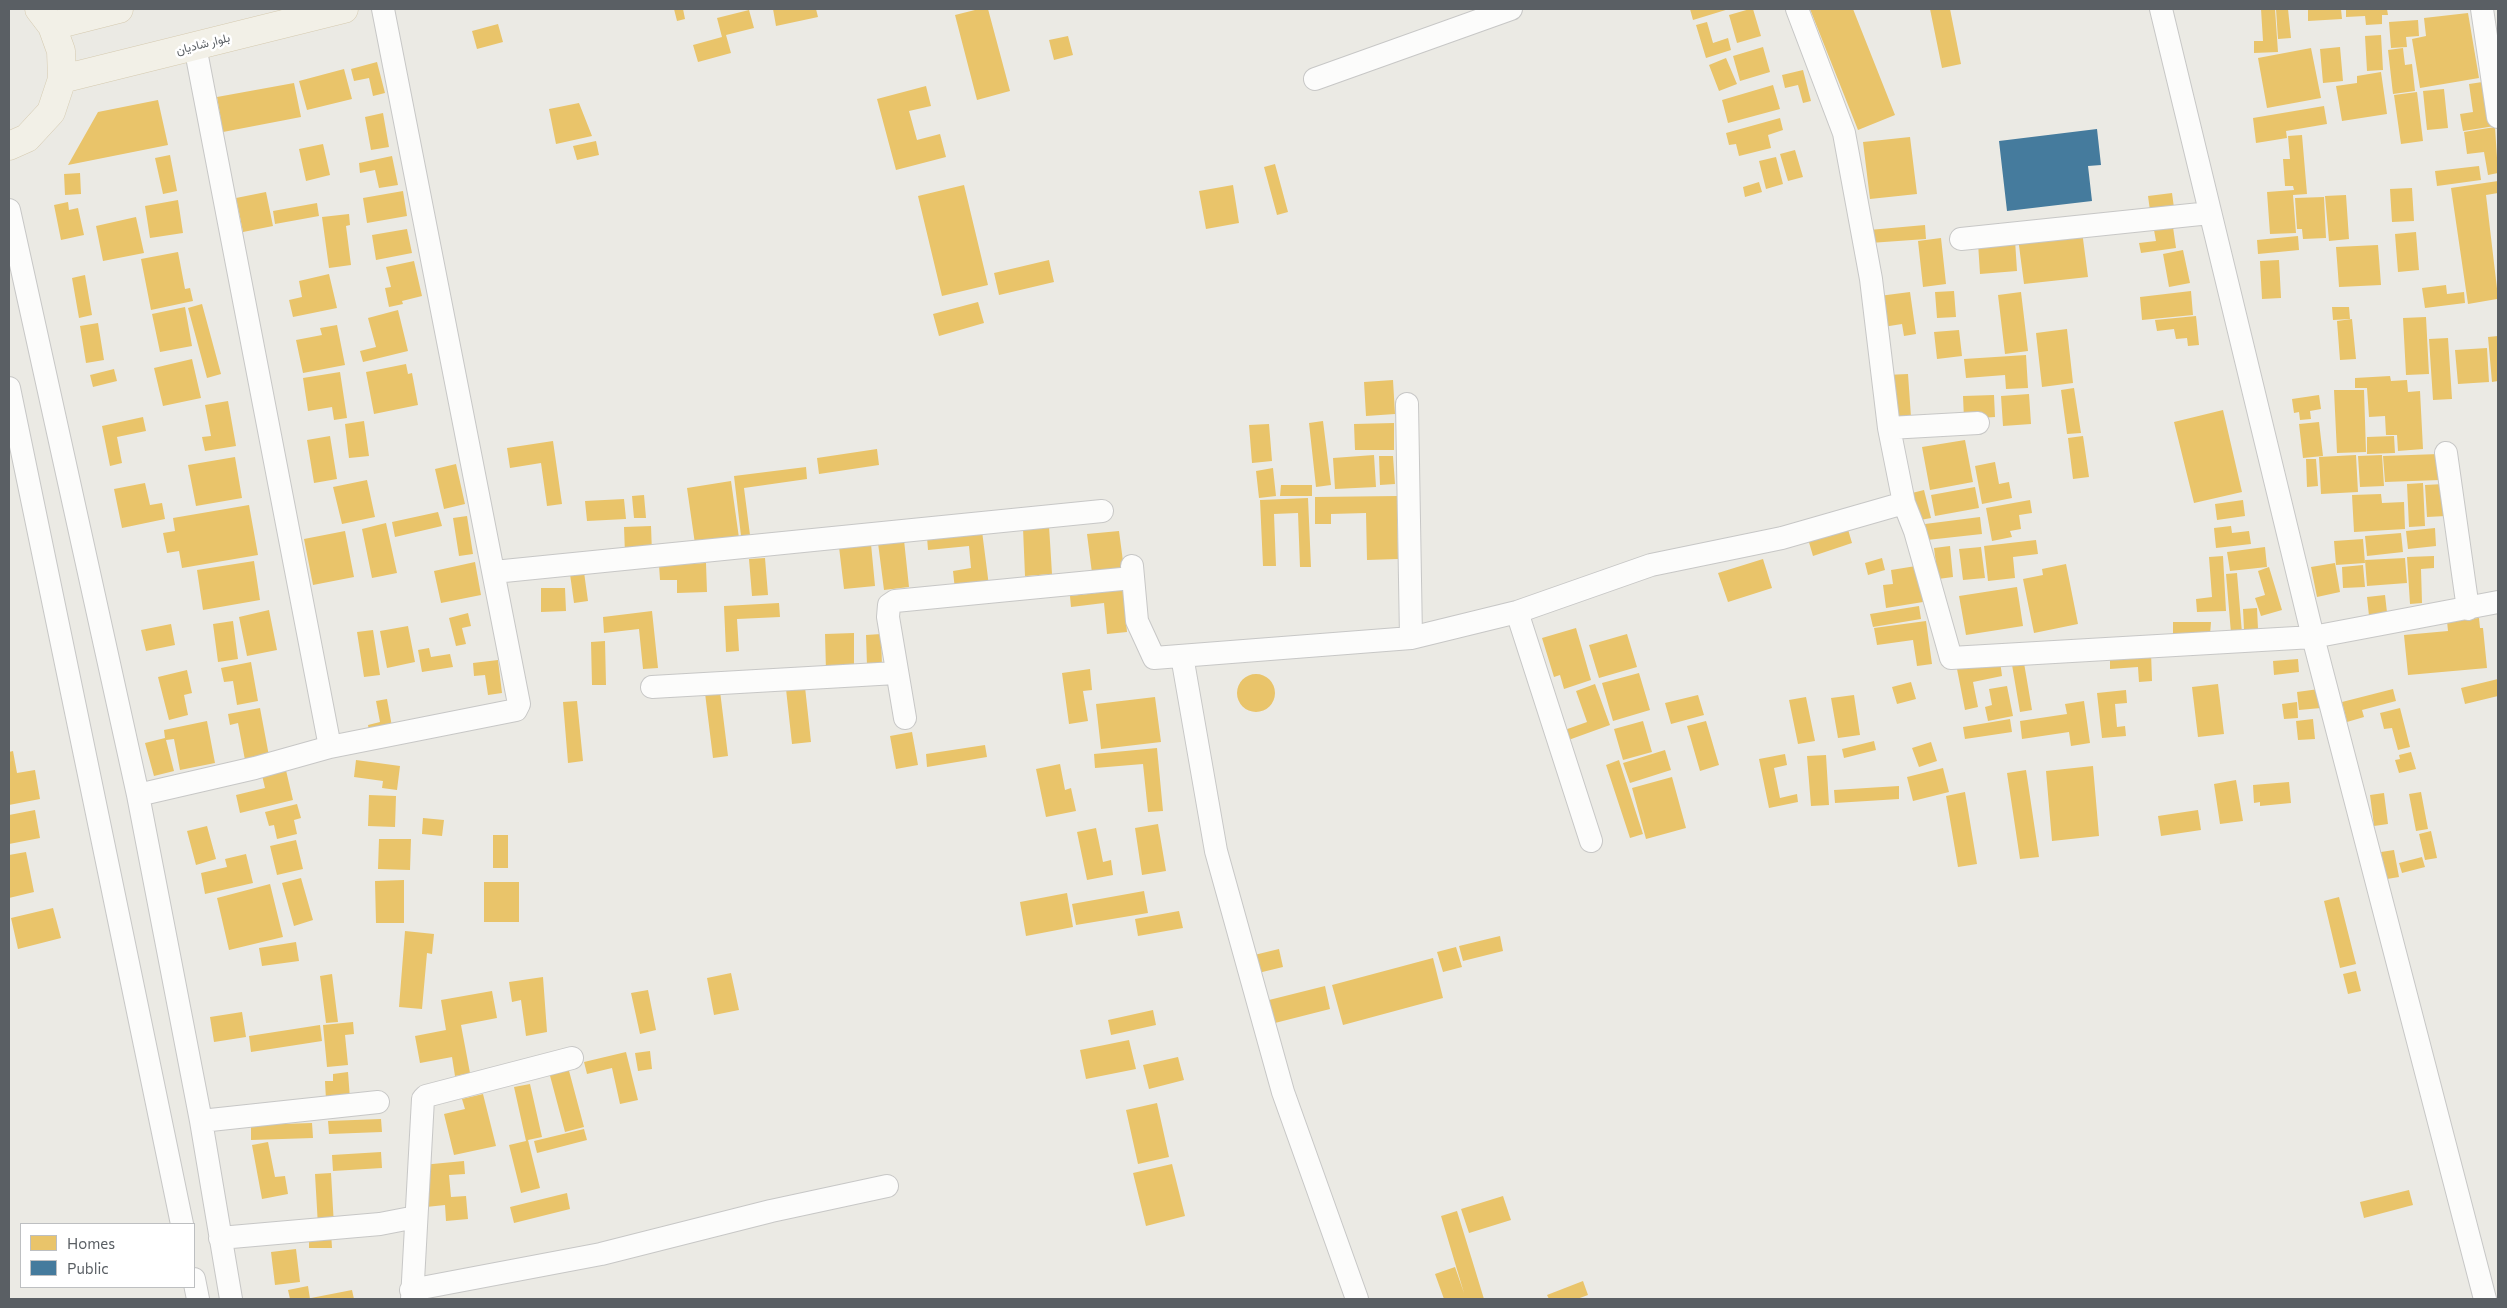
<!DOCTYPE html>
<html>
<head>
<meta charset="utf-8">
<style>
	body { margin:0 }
	#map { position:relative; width:2507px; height:1308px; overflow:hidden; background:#ebeae4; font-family:Commissioner,sans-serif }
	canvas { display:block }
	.frame { position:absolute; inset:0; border:10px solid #5a5f64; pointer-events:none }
	.legend { position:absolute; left:20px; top:1223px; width:175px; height:65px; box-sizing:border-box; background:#fff; border:1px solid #bdbfc1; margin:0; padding:6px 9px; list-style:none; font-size:15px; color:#5a5f64 }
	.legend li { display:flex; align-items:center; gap:10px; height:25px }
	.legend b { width:25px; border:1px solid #bdbfc1 }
</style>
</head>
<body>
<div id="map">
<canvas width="2507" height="1308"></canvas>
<div class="frame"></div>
<ul class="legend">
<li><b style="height:14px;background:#e9c46a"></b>Homes</li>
<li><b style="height:14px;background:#457b9d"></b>Public</li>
</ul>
</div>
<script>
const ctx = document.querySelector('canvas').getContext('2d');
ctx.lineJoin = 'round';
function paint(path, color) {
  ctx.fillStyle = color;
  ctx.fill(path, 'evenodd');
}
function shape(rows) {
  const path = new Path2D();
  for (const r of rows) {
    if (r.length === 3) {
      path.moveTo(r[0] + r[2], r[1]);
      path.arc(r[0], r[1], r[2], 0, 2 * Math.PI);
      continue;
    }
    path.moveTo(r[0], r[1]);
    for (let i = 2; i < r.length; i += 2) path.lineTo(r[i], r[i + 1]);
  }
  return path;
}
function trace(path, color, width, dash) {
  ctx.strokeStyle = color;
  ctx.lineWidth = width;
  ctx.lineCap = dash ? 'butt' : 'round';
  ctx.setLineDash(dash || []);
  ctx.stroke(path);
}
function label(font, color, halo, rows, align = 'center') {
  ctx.font = font + ' Commissioner,Vazirmatn,sans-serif';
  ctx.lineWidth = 5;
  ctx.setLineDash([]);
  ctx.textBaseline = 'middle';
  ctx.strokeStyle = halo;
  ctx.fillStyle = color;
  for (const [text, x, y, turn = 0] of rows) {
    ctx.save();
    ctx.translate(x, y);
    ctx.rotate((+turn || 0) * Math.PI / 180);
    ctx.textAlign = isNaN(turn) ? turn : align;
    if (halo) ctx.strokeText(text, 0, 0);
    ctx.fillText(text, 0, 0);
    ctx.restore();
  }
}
paint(shape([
	[674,9,683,9,685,19,677,21],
	[773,9,816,9,818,17,776,26],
	[979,9,988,9,1010,91,977,100,955,15],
	[1690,9,1729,9,1693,20],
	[1750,9,1753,9,1761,36,1737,43,1729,15],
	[1810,9,1853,9,1895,115,1858,130],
	[1930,9,1950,9,1961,64,1942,68],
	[2261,9,2275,9,2278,52,2254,53,2254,41,2263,41],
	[2276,9,2288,9,2291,38,2278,39],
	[2308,9,2341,9,2342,19,2308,21],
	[2346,9,2387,9,2388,15,2382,15,2382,24,2366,25,2365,16,2346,17],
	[749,10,754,28,726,35,731,53,698,62,693,45,722,37,717,18],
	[2468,13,2479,78,2420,88,2412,39,2426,36,2424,18],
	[2418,20,2419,36,2406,37,2407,47,2391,48,2389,22],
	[1707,22,1713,43,1728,38,1731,50,1706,58,1696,25],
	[498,24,503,42,477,49,472,31],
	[2381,35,2383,70,2367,71,2365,36],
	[1068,36,1073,55,1054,60,1049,40],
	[1763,47,1770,72,1740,81,1733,56],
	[2340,47,2343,81,2323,83,2320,49],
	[2311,48,2321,98,2267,108,2258,58],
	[2403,48,2405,65,2412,64,2415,91,2393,94,2388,50],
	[1726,58,1737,84,1719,91,1709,65],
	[377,62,385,93,373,96,369,78,354,81,351,69],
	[344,69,352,99,307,110,299,81],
	[1803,70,1811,101,1803,103,1798,85,1785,88,1782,75],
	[2381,72,2387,114,2342,121,2336,86,2357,83,2357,76],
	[2489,81,2495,126,2463,131,2460,114,2473,112,2469,84],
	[294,83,301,117,223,132,217,97],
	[1773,85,1780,109,1728,123,1722,100],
	[926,86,931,106,909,111,917,140,940,134,946,157,896,170,877,99],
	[2444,89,2448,128,2427,130,2423,91],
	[2417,92,2423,141,2401,144,2394,95],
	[158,100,168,145,68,165,98,112],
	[579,103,592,136,556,144,549,109],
	[2324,106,2327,124,2286,131,2287,138,2256,143,2253,118],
	[383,113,389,147,371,150,365,117],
	[1780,118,1783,130,1768,135,1771,148,1739,156,1736,144,1729,145,1726,133],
	[2495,127,2498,173,2488,175,2484,152,2467,154,2464,132],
	[2302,135,2307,194,2293,195,2296,233,2270,234,2267,192,2294,190,2293,186,2285,186,2283,159,2290,159,2288,136],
	[1910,137,1917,194,1870,199,1863,142],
	[596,141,599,155,577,160,573,146],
	[323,144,330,175,306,181,299,149],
	[1795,150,1803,177,1788,181,1780,154],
	[170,155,177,191,163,194,155,158],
	[392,156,398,185,379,188,375,170,360,173,359,163],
	[1776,157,1783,184,1766,189,1759,161],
	[1275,164,1288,212,1277,215,1264,167],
	[2479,166,2481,180,2437,186,2435,171],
	[80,173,81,194,65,195,64,174],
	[2498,181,2498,193,2486,195,2498,297,2497,299,2468,304,2451,188],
	[1759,182,1762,192,1745,197,1743,187],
	[964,185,988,285,942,296,918,196],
	[1233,185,1239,223,1206,229,1199,191],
	[2412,188,2414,221,2392,222,2390,189],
	[403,191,407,216,367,223,363,198],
	[266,192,273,226,243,232,236,198],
	[2172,193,2175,215,2151,218,2148,196],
	[2346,195,2349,239,2329,241,2325,196],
	[2324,197,2326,238,2303,239,2302,229,2297,229,2295,198],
	[178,200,183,233,150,238,145,206],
	[68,202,69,210,78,208,84,235,61,240,54,205],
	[317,203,319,216,275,224,273,211],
	[349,214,350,225,346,226,351,265,329,268,322,217],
	[136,217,144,253,103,261,96,226],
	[1925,225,1926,239,1870,243,1869,230],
	[2173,227,2176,248,2141,253,2139,243,2156,241,2154,230],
	[407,229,412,253,376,260,372,235],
	[2082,231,2088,277,2024,284,2018,238],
	[2416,232,2419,270,2398,272,2395,234],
	[2298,236,2299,250,2258,254,2257,240],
	[1941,238,1946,284,1923,287,1918,241],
	[2015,240,2017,271,1980,274,1978,243],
	[2378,245,2381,285,2339,287,2336,247],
	[2183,250,2190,283,2169,287,2163,254],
	[178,252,185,289,190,288,193,301,151,310,141,259],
	[1049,260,1054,282,999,295,994,273],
	[2279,260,2281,298,2262,299,2260,261],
	[414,261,422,296,402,301,403,304,389,307,385,288,391,287,386,267],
	[329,274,337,308,293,317,289,300,302,297,299,281],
	[85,275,92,315,79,318,72,278],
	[2446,285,2447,294,2464,292,2465,303,2425,308,2422,288],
	[1954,291,1956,317,1937,318,1935,292],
	[2191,291,2193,315,2142,320,2140,297],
	[1910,292,1916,334,1904,336,1902,324,1883,327,1879,296],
	[2021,292,2028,351,2005,354,1998,295],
	[978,302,984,323,939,336,933,314],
	[202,304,221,374,207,378,188,308],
	[185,307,192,346,160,352,152,314],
	[2332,307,2349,307,2350,319,2333,320],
	[398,310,408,351,363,362,360,351,376,347,368,318],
	[2196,316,2199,345,2188,346,2187,338,2176,339,2174,329,2157,331,2155,320],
	[2426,317,2429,374,2406,375,2403,318],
	[2352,319,2356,359,2340,360,2337,321],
	[98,323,104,360,86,363,80,326],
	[337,325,345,365,303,373,296,340,322,335,320,328],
	[2067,329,2073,383,2042,387,2036,333],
	[1959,330,1962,356,1937,359,1934,332],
	[2498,336,2498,381,2492,382,2488,337],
	[2448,338,2452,399,2433,400,2429,339],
	[2487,348,2489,382,2458,384,2455,350],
	[2026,355,2028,388,2006,389,2005,375,1966,378,1964,359],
	[192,359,201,398,163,406,154,368],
	[406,364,408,374,412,373,418,405,374,414,366,372],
	[114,369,117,381,93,387,90,375],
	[340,372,347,418,334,420,332,407,308,411,303,378],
	[1908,374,1911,417,1889,418,1886,375],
	[2390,376,2391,381,2407,380,2408,392,2420,391,2423,449,2398,451,2397,435,2386,435,2385,416,2369,417,2367,388,2355,388,2355,378],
	[1393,380,1395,414,1366,416,1364,382],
	[2074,388,2081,433,2067,434,2061,390],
	[2334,390,2364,390,2366,452,2337,453],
	[2029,394,2031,424,2003,426,2001,396],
	[1994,395,1995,417,1964,419,1963,396],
	[2319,395,2321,409,2310,411,2311,419,2300,420,2299,412,2294,413,2292,399],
	[228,401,236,446,205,451,202,437,211,436,205,405],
	[2223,410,2242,492,2194,503,2174,422],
	[143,417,146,431,117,437,122,463,110,466,102,426],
	[364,421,369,456,349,458,345,424],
	[1323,421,1331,485,1316,487,1309,423],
	[2319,422,2323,456,2303,458,2299,424],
	[1394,423,1394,450,1355,450,1354,424],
	[1269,424,1272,461,1252,463,1249,425],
	[330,436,337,479,314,483,307,440],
	[2083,436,2089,477,2073,479,2068,438],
	[2394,436,2395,453,2367,454,2367,437],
	[1965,440,1973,482,1930,490,1922,447],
	[553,441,562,504,547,506,541,463,510,468,507,448],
	[877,449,879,465,819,474,817,458],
	[2439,454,2440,480,2385,482,2383,456],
	[1374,455,1376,487,1335,489,1333,458],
	[2356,455,2358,492,2321,494,2319,457],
	[2382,455,2384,486,2360,487,2358,456],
	[1379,456,1393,456,1395,484,1380,485],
	[235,457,242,498,196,506,188,465],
	[2306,459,2316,459,2318,486,2307,487],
	[1995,462,1999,484,2009,482,2012,498,1982,504,1975,466],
	[456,464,465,504,444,509,435,469],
	[806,467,807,479,744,488,750,535,741,536,734,476],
	[1273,468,1276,496,1259,498,1256,471],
	[367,480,375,517,342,524,333,487],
	[731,481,740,545,696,551,687,488],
	[145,483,150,505,162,503,165,519,122,528,114,489],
	[2423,483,2425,526,2409,527,2407,484],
	[2444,484,2446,516,2427,517,2425,485],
	[1281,485,1312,485,1312,496,1280,496],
	[1975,487,1979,508,1935,516,1931,495],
	[1924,490,1931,518,1915,521,1908,494],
	[2381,494,2382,503,2404,502,2405,529,2354,532,2352,495],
	[644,495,646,518,634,518,632,496],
	[1397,496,1398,559,1367,560,1366,513,1331,514,1331,524,1315,524,1315,497],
	[1308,498,1311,567,1300,567,1298,513,1274,514,1276,566,1263,566,1260,500],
	[624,499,626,519,587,521,585,501],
	[2030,500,2032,513,2019,515,2021,529,2010,531,2012,537,1992,541,1986,508],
	[2243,500,2245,516,2217,520,2215,504],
	[249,505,258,555,182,568,179,551,167,553,163,533,175,531,173,518],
	[438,512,442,526,395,537,392,522],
	[467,516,473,554,459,556,453,518],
	[1980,517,1982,534,1927,540,1925,524],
	[386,523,397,573,372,578,362,529],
	[651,526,652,553,625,554,624,527],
	[1049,526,1052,574,1025,576,1023,528],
	[1847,526,1852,543,1813,556,1808,539],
	[2231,526,2232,533,2249,531,2251,544,2216,548,2214,528],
	[2435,528,2436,546,2408,549,2406,531],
	[345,531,354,577,313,585,304,539],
	[982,531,989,586,955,590,953,571,971,568,969,546,928,550,927,537],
	[1119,531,1124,569,1092,573,1087,534],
	[2401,533,2403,552,2367,556,2365,536],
	[2363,539,2365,563,2336,565,2334,541],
	[904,540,909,587,884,590,878,543],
	[2036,540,2038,554,2013,557,2015,578,1988,581,1984,546],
	[871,544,875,586,844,589,839,547],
	[1950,546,1953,577,1938,579,1934,548],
	[1981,547,1985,578,1963,580,1959,549],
	[2265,547,2267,567,2230,571,2227,552],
	[2223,556,2226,611,2197,612,2196,599,2212,597,2209,557],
	[2434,556,2434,568,2421,569,2422,603,2410,604,2407,557],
	[765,558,768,595,752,596,749,559],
	[1882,558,1885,570,1868,575,1865,563],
	[2405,558,2407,583,2367,586,2365,560],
	[1763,559,1772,588,1728,602,1718,573],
	[254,561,260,600,203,610,197,570],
	[475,562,481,595,441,603,434,571],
	[706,563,707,592,677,593,677,580,660,580,659,565],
	[2335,563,2340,592,2317,597,2311,567],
	[2066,564,2078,624,2034,633,2023,579,2043,575,2042,569],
	[2363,565,2365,587,2343,588,2342,567],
	[1916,566,1923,602,1886,608,1883,585,1893,584,1891,570],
	[2269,567,2282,610,2261,616,2255,598,2265,595,2258,571],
	[584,572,588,601,574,603,570,574],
	[2237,573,2242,633,2231,633,2226,574],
	[2017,587,2023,626,1966,635,1959,596],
	[541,588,565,588,566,611,541,612],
	[1123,590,1127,632,1107,634,1104,603,1071,607,1070,596],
	[2385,595,2388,621,2359,624,2358,617,2369,616,2367,597],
	[779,603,780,617,737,619,739,651,726,652,724,606],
	[1919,606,1921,619,1873,627,1870,614],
	[2257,608,2258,629,2244,630,2243,609],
	[269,610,277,650,247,656,239,617],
	[652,611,658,668,643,669,639,629,604,633,603,617],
	[468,613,471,626,462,628,466,644,456,646,449,618],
	[2479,618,2480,628,2483,628,2487,668,2408,675,2404,635,2448,631,2447,621],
	[233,621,238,659,218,662,213,624],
	[1926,621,1932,664,1917,666,1913,640,1877,645,1874,628],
	[2173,622,2211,622,2210,635,2173,636],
	[171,624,175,645,146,651,141,630],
	[408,626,415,662,387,668,380,631],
	[1576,628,1591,680,1564,689,1560,675,1554,677,1542,638],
	[373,630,380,675,364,677,357,632],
	[854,633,854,671,826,671,825,634],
	[881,634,882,666,867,666,866,635],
	[1627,634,1637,667,1599,678,1589,645],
	[605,641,606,685,592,685,591,642],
	[429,648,431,657,450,654,453,667,422,672,418,650],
	[2151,652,2152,681,2139,682,2138,667,2110,669,2110,654],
	[2023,657,2032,710,2020,712,2011,659],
	[2298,659,2299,672,2274,675,2273,661],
	[498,660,502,693,488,695,485,675,474,676,473,663],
	[2000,661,2002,676,1973,682,1978,707,1965,710,1957,669],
	[251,662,258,701,237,705,233,681,224,682,221,668],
	[1090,669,1092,690,1083,691,1088,721,1069,724,1062,673],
	[187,670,192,693,184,695,188,715,169,720,158,677],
	[1639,673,1650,710,1613,721,1602,683],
	[1256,693,19],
	[2498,679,2498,696,2465,704,2461,688],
	[1911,682,1916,699,1897,704,1892,687],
	[1595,684,1610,725,1563,742,1559,732,1587,722,1576,691],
	[2218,684,2224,734,2198,737,2192,687],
	[2007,686,2013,716,1988,721,1985,707,1992,705,1989,689],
	[805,687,811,742,792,744,786,689],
	[2319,689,2321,708,2299,710,2297,692],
	[2393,689,2396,701,2362,710,2364,717,2347,722,2342,702],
	[2126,690,2127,703,2115,704,2117,727,2125,726,2126,736,2102,738,2097,693],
	[720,691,728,756,713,758,705,693],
	[1698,695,1704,715,1671,724,1665,703],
	[1854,695,1860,735,1838,738,1831,698],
	[1155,697,1161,742,1101,749,1096,704],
	[1806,697,1815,741,1798,744,1789,700],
	[387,699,393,732,370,736,368,725,380,722,376,701],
	[577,701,583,761,568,763,563,702],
	[2084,701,2090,743,2071,746,2069,732,2022,739,2020,721,2067,714,2065,704],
	[2297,702,2298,718,2284,719,2282,704],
	[260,708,269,756,245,760,238,723,230,725,228,714],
	[2400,708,2410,747,2398,750,2392,728,2384,729,2380,713],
	[2010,719,2012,732,1965,739,1963,727],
	[2313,719,2315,739,2298,740,2296,721],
	[207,721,215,763,180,770,174,739,166,740,174,771,154,776,145,743,165,738,164,730],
	[1643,721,1652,752,1623,760,1614,729],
	[1706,721,1719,765,1700,771,1687,726],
	[912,732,918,765,896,769,890,736],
	[1874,741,1876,750,1844,758,1842,749],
	[1931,742,1937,761,1919,767,1912,748],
	[985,745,987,757,927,767,926,754],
	[1157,748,1163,811,1148,812,1143,764,1095,768,1094,754],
	[1665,750,1671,770,1630,783,1623,763],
	[13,751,17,773,35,770,40,799,9,805,9,752],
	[2411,752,2416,769,2399,773,2395,760,2400,759,2399,755],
	[1785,754,1787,765,1774,768,1780,798,1797,794,1798,802,1769,808,1759,759],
	[1826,755,1829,805,1811,806,1807,756],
	[356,760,400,766,397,790,382,788,383,781,354,777],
	[1619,760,1643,834,1630,838,1606,765],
	[1060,764,1065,790,1071,788,1076,811,1046,817,1036,769],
	[285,766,293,800,240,813,236,795,265,788,261,771],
	[2093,766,2099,836,2052,841,2046,771],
	[1943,768,1949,792,1913,801,1907,777],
	[2026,770,2039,857,2020,859,2007,773],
	[1672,777,1686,828,1646,839,1632,788],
	[2236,780,2243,821,2220,824,2214,784],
	[2289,782,2291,803,2260,806,2260,802,2254,803,2253,785],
	[1899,786,1899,799,1835,803,1834,790],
	[1965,792,1977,864,1958,867,1946,796],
	[2421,792,2428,829,2416,831,2409,794],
	[2384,793,2388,824,2374,826,2370,795],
	[369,795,396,796,395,827,368,826],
	[297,804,301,818,294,820,297,834,277,839,274,825,269,826,265,812],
	[35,810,40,838,9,844,9,815],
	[2198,810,2201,830,2161,836,2158,816],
	[423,818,444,820,442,836,422,834],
	[1158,824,1166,871,1142,875,1135,828],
	[207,826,216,859,196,865,187,831],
	[1096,828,1103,862,1111,860,1113,875,1087,880,1077,832],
	[2431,831,2437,858,2425,860,2419,834],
	[493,835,508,835,508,868,493,868],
	[379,839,411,839,410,870,378,869],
	[296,840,303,869,277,875,270,846],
	[2394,850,2399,877,2387,879,2381,852],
	[26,852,34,892,9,898,9,855],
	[246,854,253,883,205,894,201,873,227,867,225,859],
	[2422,857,2425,867,2402,873,2399,863],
	[301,878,313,920,294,926,282,883],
	[404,880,404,923,376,923,375,881],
	[484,882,519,882,519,922,484,922],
	[270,884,283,937,229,950,217,898],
	[1144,891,1148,913,1076,925,1072,904],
	[1067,893,1073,927,1026,936,1020,902],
	[2339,897,2356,964,2340,968,2324,901],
	[53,908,61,938,18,949,11,918],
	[1179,911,1183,928,1138,936,1135,919],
	[405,931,434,934,432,954,427,953,422,1009,399,1007],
	[1500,936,1503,951,1463,961,1459,946],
	[296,942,299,961,262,966,259,948],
	[1456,947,1462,967,1443,972,1437,952],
	[1279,949,1283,967,1254,974,1250,956],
	[1433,958,1443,998,1343,1025,1332,985],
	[2356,971,2361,991,2348,994,2343,974],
	[731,973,739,1010,714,1015,707,978],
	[332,974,338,1022,326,1023,320,976],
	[543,977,547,1032,526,1036,521,1000,512,1002,509,982],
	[1325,986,1330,1009,1271,1024,1265,1001],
	[648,990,656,1030,640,1034,631,993],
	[492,991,497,1018,461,1025,470,1073,455,1076,452,1057,420,1063,415,1036,446,1030,441,1000],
	[1153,1010,1156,1025,1111,1035,1108,1020],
	[242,1012,246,1037,214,1042,210,1017],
	[353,1022,354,1034,345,1035,348,1065,327,1067,323,1025],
	[320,1025,322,1041,251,1052,249,1036],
	[1129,1040,1136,1069,1086,1079,1080,1050],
	[650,1051,652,1069,638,1071,635,1053],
	[626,1052,638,1100,620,1104,612,1068,587,1074,584,1062],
	[1178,1057,1184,1080,1149,1089,1143,1065],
	[568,1067,584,1127,565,1132,549,1072],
	[348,1072,350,1099,326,1100,325,1081,333,1081,333,1074],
	[530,1084,542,1137,528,1140,540,1188,521,1193,509,1145,526,1141,514,1087],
	[483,1094,496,1146,454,1155,444,1114,465,1109,462,1099],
	[1157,1103,1169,1157,1138,1164,1126,1110],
	[381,1119,382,1132,329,1134,328,1121],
	[312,1123,313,1138,251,1140,251,1125],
	[584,1129,587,1140,537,1153,534,1141],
	[268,1142,275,1177,285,1176,288,1194,262,1199,252,1145],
	[381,1152,382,1168,333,1171,332,1155],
	[464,1161,465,1174,449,1175,451,1197,466,1196,468,1219,446,1221,445,1205,426,1207,422,1165],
	[1172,1164,1185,1216,1146,1226,1133,1173],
	[331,1173,334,1226,318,1226,315,1174],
	[2409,1190,2413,1205,2364,1218,2360,1202],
	[567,1193,570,1209,514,1223,510,1207],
	[1503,1196,1511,1220,1469,1233,1461,1209],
	[1457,1211,1484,1299,1444,1299,1435,1274,1455,1267,1464,1293,1441,1216],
	[309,1232,331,1232,332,1248,309,1248],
	[296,1249,300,1282,275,1285,271,1252],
	[1583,1281,1588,1295,1577,1299,1549,1299,1547,1295],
	[308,1286,310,1299,290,1299,288,1290],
	[352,1290,354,1299,311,1299,311,1298]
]), '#e9c46a');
paint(shape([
	[2097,129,2101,165,2088,166,2092,201,2007,211,1999,141]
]), '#457b9d');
const minor = shape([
	[1797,9,1844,133,1871,279,1889,428,1904,503,1915,531,1951,658,2313,637,2498,602],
	[2161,9,2313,637,2485,1299],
	[2482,9,2498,117],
	[195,46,330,747],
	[1315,79,1511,9],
	[9,210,138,795,201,1121,231,1299],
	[1961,239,2210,213],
	[9,388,182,1224],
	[1407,404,1411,638],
	[1889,428,1978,423],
	[2446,453,2468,609],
	[1132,566,1137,621,1154,658,1411,638,1517,612,1651,565,1782,538,1904,503],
	[494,572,1102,511],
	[1517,612,1591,841],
	[1182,656,1216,851,1283,1092,1357,1299],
	[652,687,896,673],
	[905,718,888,617,889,605,895,601,1132,578],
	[138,795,255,768,330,747,516,710,519,704,383,9],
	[201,1121,378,1102],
	[220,1238,380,1224,416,1217],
	[194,1279,198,1299],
	[411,1290,601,1254,771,1211,887,1186],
	[412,1299,423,1099,426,1096,572,1058]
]);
const major = shape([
	[52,26,119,9],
	[62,79,344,9],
	[9,146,27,138,51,112,62,79,61,51,52,26,39,9]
]);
trace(minor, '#c7c7c6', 24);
trace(major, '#d5cab0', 29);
trace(minor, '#fcfcfb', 22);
trace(major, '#f2f0e7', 28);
label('12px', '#5a5f64', '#fff', [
	["بلوار شادیان",203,44,-14]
]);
</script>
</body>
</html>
